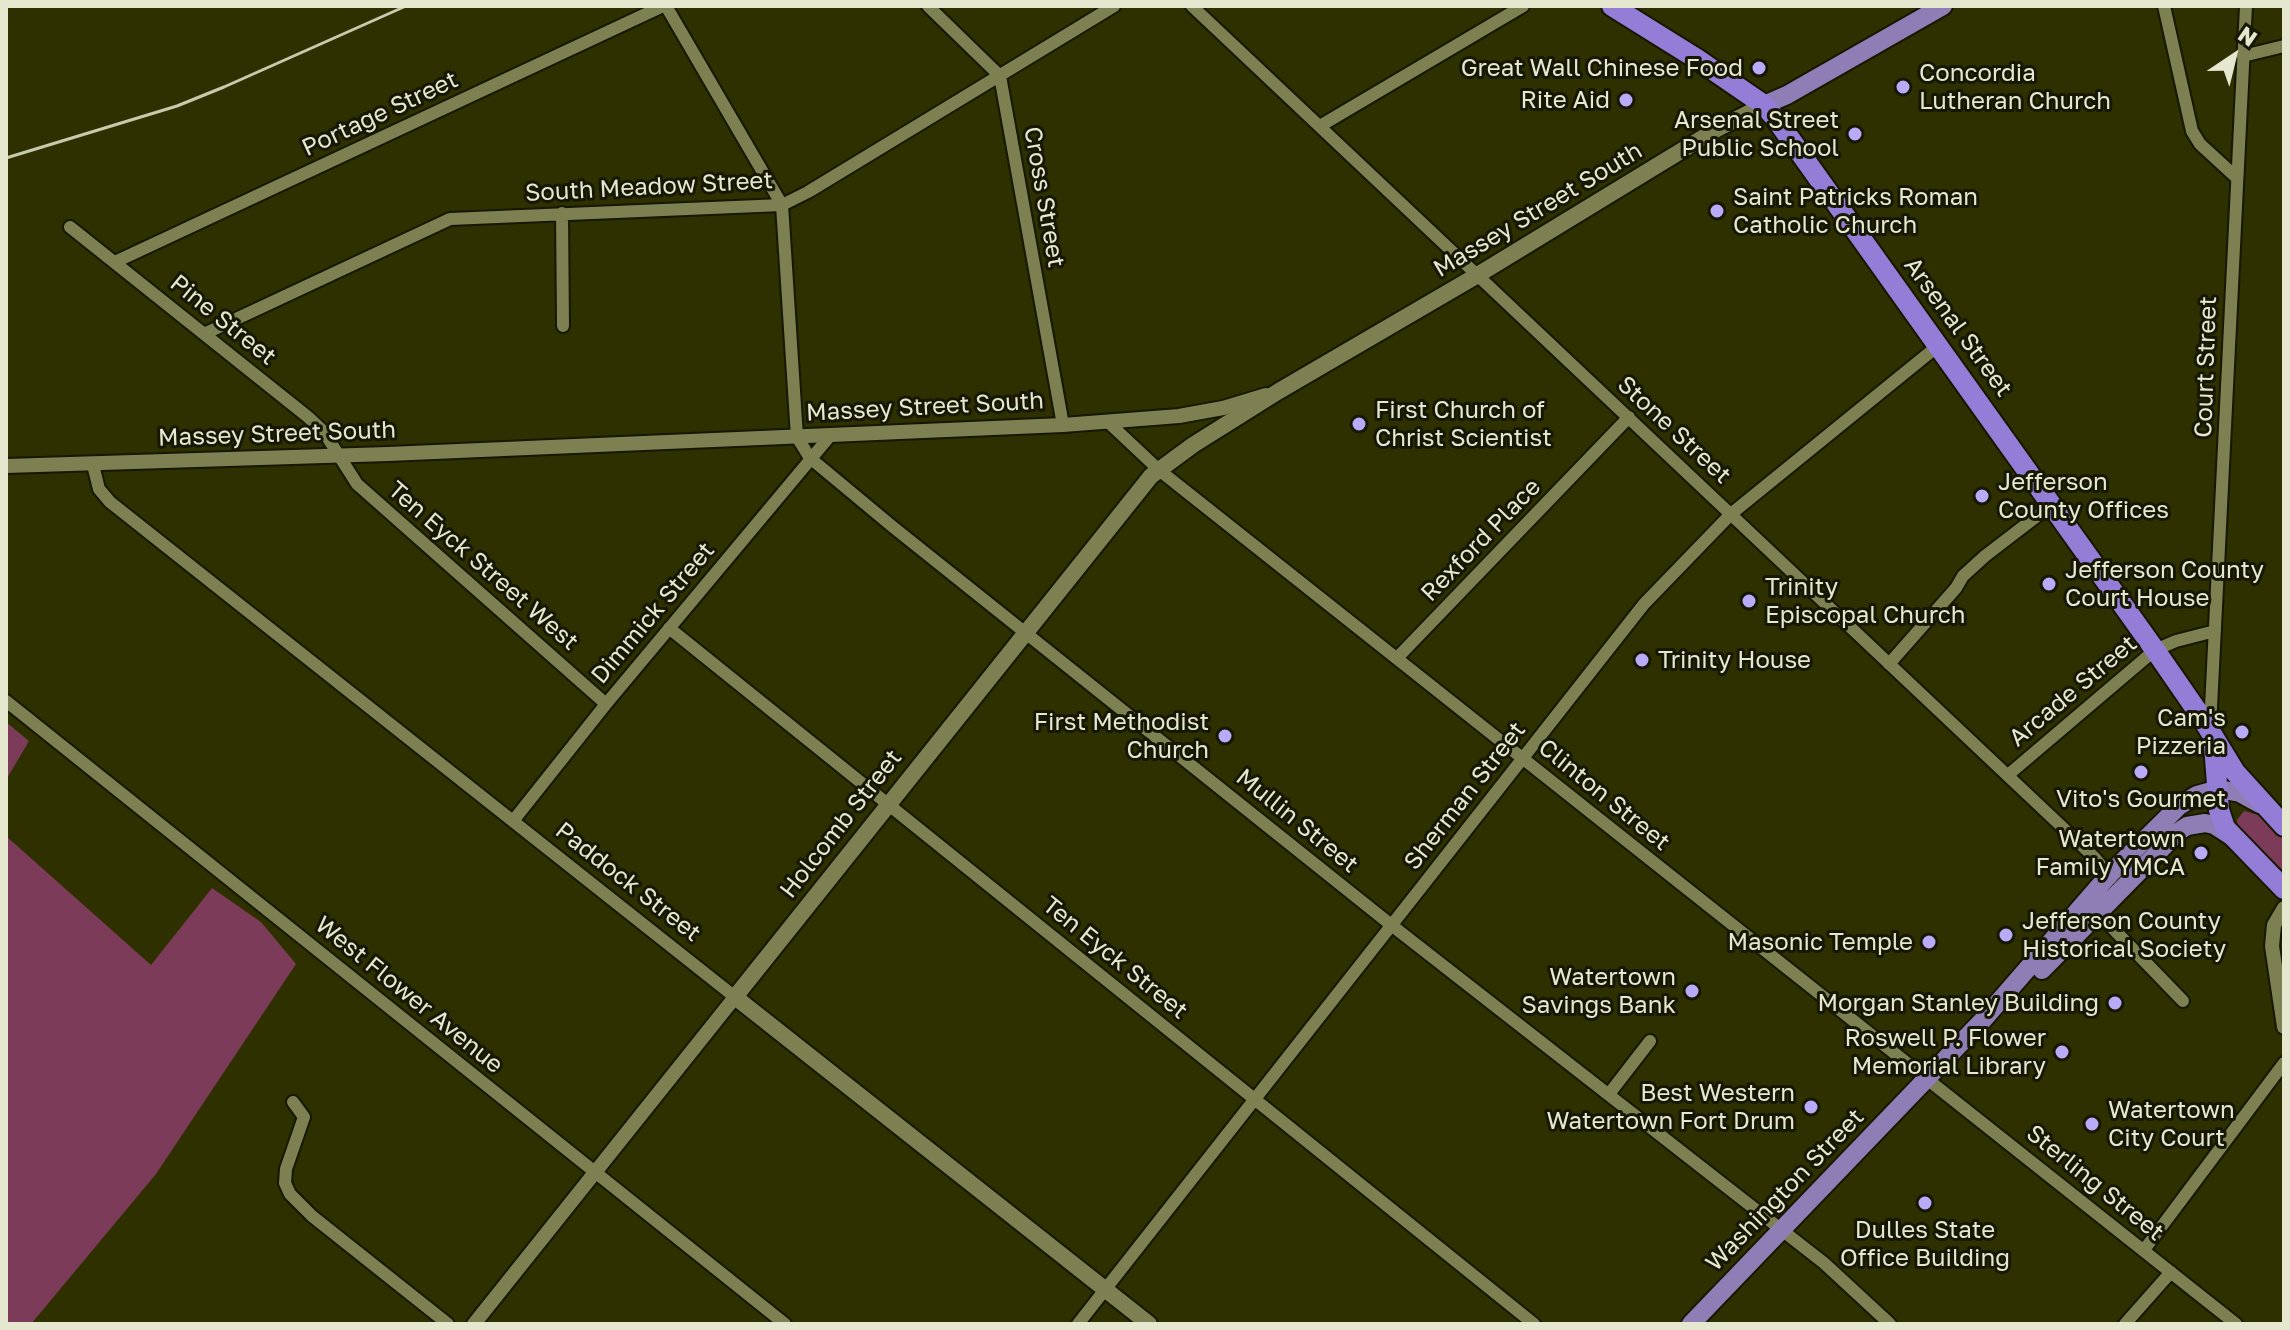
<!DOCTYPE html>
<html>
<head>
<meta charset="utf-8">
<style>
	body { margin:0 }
	#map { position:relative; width:2290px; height:1330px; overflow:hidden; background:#2f3000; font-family:"Golos Text",sans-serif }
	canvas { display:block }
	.frame { position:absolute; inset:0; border:8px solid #e5e8cf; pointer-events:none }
	.north { position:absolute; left:2194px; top:16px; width:80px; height:80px; -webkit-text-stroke:6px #161705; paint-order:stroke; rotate:35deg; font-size:22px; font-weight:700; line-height:32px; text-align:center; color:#e5e8cf }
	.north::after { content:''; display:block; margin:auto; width:28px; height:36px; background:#e5e8cf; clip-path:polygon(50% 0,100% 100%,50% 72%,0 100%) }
</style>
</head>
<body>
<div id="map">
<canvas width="2290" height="1330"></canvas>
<div class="frame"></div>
<div class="north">N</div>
</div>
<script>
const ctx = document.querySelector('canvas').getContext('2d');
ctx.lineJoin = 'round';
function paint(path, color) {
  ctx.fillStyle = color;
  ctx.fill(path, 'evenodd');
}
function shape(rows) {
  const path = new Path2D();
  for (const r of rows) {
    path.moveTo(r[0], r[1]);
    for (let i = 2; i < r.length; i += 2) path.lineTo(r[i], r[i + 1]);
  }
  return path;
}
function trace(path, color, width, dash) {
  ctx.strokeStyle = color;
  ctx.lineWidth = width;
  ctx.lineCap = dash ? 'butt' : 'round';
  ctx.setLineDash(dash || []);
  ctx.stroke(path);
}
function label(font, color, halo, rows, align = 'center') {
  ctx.font = font + ' "Golos Text",sans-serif';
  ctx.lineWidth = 6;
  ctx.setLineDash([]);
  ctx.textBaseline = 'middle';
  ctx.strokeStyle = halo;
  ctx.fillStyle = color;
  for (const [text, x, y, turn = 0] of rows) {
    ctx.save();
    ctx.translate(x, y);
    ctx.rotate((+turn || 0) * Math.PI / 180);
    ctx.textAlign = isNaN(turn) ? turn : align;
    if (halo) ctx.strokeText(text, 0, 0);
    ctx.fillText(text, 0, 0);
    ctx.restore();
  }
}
paint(shape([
	[6,722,29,741,6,780],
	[2244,811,2259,815,2284,838,2284,877,2238,828,2237,820],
	[6,836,151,965,212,888,261,922,296,964,156,1174,31,1324,6,1324]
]), '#7b3b59');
const minor = shape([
	[666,6,782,205,797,437,810,458,893,527,1390,924,1824,1263,1890,1324],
	[928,6,1000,76,1063,425],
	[1192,6,2095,858,2111,878],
	[2164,6,2192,131,2200,144,2237,178],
	[2243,56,2284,46],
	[1320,126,1523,6],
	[562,213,563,326],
	[70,227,308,417,324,432,357,484,606,704],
	[115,262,663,6],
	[204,334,450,219,782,205,808,192,1114,6],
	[1108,422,1159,470,2236,1324],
	[93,465,99,489,110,502,735,997],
	[669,628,1534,1324],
	[1397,658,1629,417],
	[1889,664,1956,588,1963,576,1985,556,2041,513,2050,501],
	[6,701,785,1324],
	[2210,727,2246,6],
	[2008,775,2155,650,2176,641,2215,631],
	[513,821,606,704,830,436],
	[2098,913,2183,1001],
	[1609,1094,1650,1041],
	[293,1102,304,1117,286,1169,285,1183,290,1194,312,1216,448,1324],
	[2144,1250,2284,1063],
	[1078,1324,1644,604,1731,514,1939,345],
	[2125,1324,2171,1272]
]);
const tertiary = shape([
	[6,466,388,454,1063,425,1179,416,1223,408,1266,395],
	[2284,908,2274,925,2272,946,2284,1027],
	[474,1324,735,997]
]);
const secondary = shape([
	[1149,1324,735,997,1151,476,1193,445,1279,391,1476,276,1717,129,1764,105]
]);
const primary = shape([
	[1764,105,1787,95,1943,6],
	[2042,970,2178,832,2187,826,2205,823,2214,825,2231,836],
	[1691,1324,1982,1021,2109,875,2179,806,2197,795,2219,789,2240,793,2260,804]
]);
const trunk = shape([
	[1612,6,1697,59,1764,105,1776,119,2155,650,2202,718,2235,772,2284,826],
	[2214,745,2219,810,2225,828,2284,889]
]);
trace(minor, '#161702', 16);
trace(tertiary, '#161702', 18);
trace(secondary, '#161702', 20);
trace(primary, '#161702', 22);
trace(trunk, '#161702', 24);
trace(minor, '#7d8051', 12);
trace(tertiary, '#7d8051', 14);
trace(secondary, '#7d8051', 16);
trace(primary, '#8e7eb5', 18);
trace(trunk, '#947dd6', 20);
trace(shape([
	[6,158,177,106,224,87,406,6]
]), '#c7caad', 3);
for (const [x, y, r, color] of [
	[1759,68,8,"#b9abf7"],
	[1903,87,8,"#b9abf7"],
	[1626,100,8,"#b9abf7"],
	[1855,134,8,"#b9abf7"],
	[1717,211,8,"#b9abf7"],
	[1359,424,8,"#b9abf7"],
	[1982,496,8,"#b9abf7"],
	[2049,584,8,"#b9abf7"],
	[1749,601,8,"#b9abf7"],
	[1642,660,8,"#b9abf7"],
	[2242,732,8,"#b9abf7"],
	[1225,736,8,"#b9abf7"],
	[2141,772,8,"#b9abf7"],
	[2201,853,8,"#b9abf7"],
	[2006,935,8,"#b9abf7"],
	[1929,942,8,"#b9abf7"],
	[1692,991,8,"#b9abf7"],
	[2115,1003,8,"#b9abf7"],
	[2062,1052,8,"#b9abf7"],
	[1811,1107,8,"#b9abf7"],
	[2092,1124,8,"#b9abf7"],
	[1925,1203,8,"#b9abf7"]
]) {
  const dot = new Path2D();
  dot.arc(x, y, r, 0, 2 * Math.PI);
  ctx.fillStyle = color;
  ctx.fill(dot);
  trace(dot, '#161705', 3);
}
label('24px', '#e5e8cf', '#161705', [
	["Great Wall Chinese Food",1743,68],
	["Concordia",1919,73,"left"],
	["Lutheran Church",1919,101,"left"],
	["Rite Aid",1610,100],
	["Arsenal Street",1839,120],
	["Public School",1839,148],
	["Saint Patricks Roman",1733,197,"left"],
	["Catholic Church",1733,225,"left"],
	["First Church of",1375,410,"left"],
	["Christ Scientist",1375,438,"left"],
	["Jefferson",1998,482,"left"],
	["County Offices",1998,510,"left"],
	["Jefferson County",2065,570,"left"],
	["Court House",2065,598,"left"],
	["Trinity",1765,587,"left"],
	["Episcopal Church",1765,615,"left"],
	["Trinity House",1658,660,"left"],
	["Cam's",2226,718],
	["Pizzeria",2226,746],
	["First Methodist",1209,722],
	["Church",1209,750],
	["Vito's Gourmet",2141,799,"center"],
	["Watertown",2185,839],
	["Family YMCA",2185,867],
	["Jefferson County",2022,921,"left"],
	["Historical Society",2022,949,"left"],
	["Masonic Temple",1913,942],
	["Watertown",1676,977],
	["Savings Bank",1676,1005],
	["Morgan Stanley Building",2099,1003],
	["Roswell P. Flower",2046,1038],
	["Memorial Library",2046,1066],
	["Best Western",1795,1093],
	["Watertown Fort Drum",1795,1121],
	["Watertown",2108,1110,"left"],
	["City Court",2108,1138,"left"],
	["Dulles State",1925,1230,"center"],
	["Office Building",1925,1258,"center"]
], 'right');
label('24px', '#e5e8cf', '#161705', [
	["Portage Street",380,114,-25],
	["South Meadow Street",649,187,-3],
	["Cross Street",1044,197,80],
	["Massey Street South",1538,210,-31],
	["Pine Street",223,320,39],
	["Arsenal Street",1958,327,54],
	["Court Street",2206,367,-88],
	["Massey Street South",925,407,-3],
	["Stone Street",1674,430,43],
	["Massey Street South",277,434,-2],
	["Rexford Place",1481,540,-46],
	["Ten Eyck Street West",483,566,41],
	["Dimmick Street",653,613,-50],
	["Arcade Street",2073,691,-40],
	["Clinton Street",1604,795,39],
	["Sherman Street",1465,796,-52],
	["Mullin Street",1297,821,39],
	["Holcomb Street",841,824,-52],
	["Paddock Street",628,882,38],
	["Ten Eyck Street",1115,958,39],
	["West Flower Avenue",409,995,39],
	["Sterling Street",2095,1183,39],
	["Washington Street",1785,1190,-46]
]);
</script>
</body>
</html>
